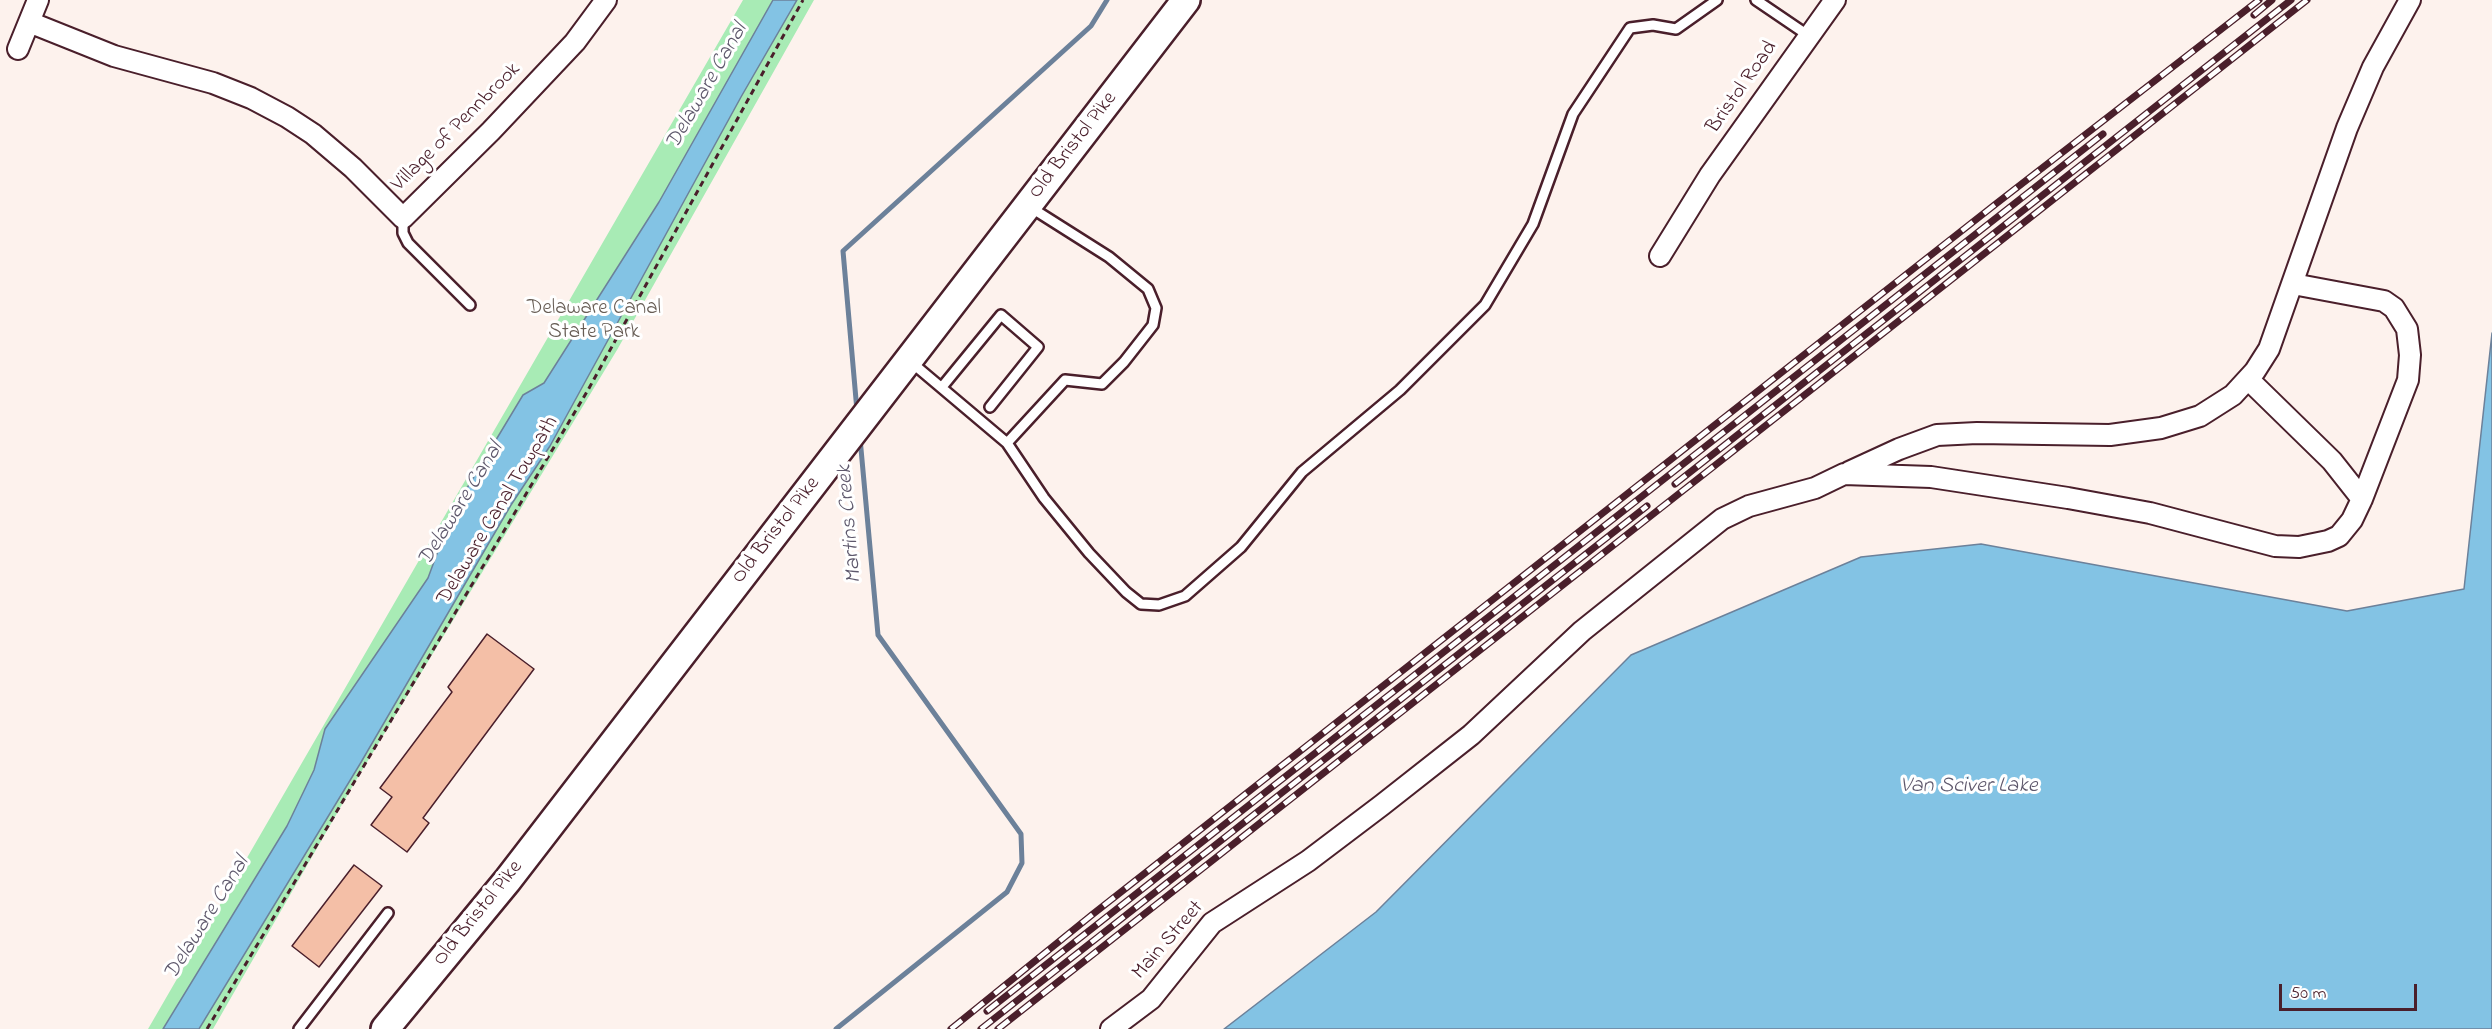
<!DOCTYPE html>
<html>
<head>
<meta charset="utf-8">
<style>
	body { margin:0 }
	#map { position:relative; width:2492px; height:1029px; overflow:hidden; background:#fdf2ed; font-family:"Indie Flower",sans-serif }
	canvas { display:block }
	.scale { position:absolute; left:2279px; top:984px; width:138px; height:27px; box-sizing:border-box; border:3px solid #4a1f2b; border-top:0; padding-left:8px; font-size:18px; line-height:21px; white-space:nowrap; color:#4a1f2b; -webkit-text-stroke:4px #fff; paint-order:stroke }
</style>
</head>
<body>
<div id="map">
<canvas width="2492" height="1029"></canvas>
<div class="scale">50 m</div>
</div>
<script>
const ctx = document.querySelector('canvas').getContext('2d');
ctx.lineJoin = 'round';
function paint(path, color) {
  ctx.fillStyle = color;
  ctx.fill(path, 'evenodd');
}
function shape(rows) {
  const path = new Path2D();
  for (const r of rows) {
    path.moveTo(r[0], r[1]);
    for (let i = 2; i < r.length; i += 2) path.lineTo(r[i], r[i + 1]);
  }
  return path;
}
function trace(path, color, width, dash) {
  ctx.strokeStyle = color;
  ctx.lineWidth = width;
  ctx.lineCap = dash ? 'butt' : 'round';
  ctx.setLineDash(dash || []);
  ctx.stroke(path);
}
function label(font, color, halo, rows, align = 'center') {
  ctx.font = font + ' "Indie Flower",sans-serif';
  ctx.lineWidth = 6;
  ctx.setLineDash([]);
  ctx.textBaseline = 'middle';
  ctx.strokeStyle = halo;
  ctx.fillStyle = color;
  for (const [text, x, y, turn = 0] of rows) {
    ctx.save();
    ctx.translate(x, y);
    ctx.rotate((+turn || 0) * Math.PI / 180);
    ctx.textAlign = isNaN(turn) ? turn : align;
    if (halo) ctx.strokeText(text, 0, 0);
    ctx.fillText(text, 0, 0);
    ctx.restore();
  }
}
paint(shape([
	[743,0,814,0,617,350,355,782,213,1029,148,1029]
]), '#a8ebb5');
const water = shape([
	[773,0,797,0,741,97,550,446,511,505,360,764,199,1029,163,1029,287,826,314,770,325,729,428,578,452,513,523,395,544,383,659,202,773,0],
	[2492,333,2492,1029,1224,1029,1376,912,1631,655,1861,557,1981,544,2347,611,2464,589,2492,333]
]);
paint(water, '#83c3e4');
trace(water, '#6c819a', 1.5);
trace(shape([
	[857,411,843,251,1091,26,1107,0],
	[836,1029,1007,892,1022,863,1021,834,878,635,860,438]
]), '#6c819a', 5);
const building = shape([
	[487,634,534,669,423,818,429,823,407,852,371,825,392,797,380,788,452,692,448,687,487,634],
	[354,865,382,886,319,967,292,946,354,865]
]);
paint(building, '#f4bfa7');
trace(building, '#4a1f2b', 1.5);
const lane = shape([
	[1756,0,1809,36],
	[403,218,403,233,408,243,470,305],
	[911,362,1007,443,1065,380,1102,384,1124,362,1153,325,1156,308,1148,289,1109,257,1030,207],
	[942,387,1001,315,1038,347,990,407],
	[1007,443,1044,498,1089,553,1126,592,1141,604,1159,605,1185,596,1241,547,1302,472,1400,390,1485,305,1533,224,1573,114,1630,28,1653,25,1676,29,1717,0],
	[299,1029,388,913]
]);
const street = shape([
	[29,22,114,56,213,83,251,98,287,117,313,134,353,168,403,218,491,131,575,42,606,0],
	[18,49,38,0],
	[1660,256,1710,175,1835,0],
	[2248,379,2332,461,2362,499],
	[1849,472,1899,449,1937,435,1977,433,2110,435,2161,428,2200,416,2233,395,2255,371,2269,349,2347,128,2373,67,2410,0],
	[1111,1029,1151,999,1212,923,1308,861,1382,805,1471,735,1582,631,1722,519,1749,506,1815,488,1844,474,1931,477,2068,498,2150,513,2275,546,2299,547,2328,541,2339,536,2352,520,2362,499,2408,380,2410,355,2407,329,2394,308,2384,301,2293,284]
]);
const secondary = shape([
	[385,1029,507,881,1186,0]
]);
trace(lane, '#4a1f2b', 14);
trace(street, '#4a1f2b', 24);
trace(secondary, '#4a1f2b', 32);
trace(shape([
	[207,1029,588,390,803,0]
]), '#4a1f2b', 3, [6, 4.5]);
trace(lane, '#fff', 9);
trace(street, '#fff', 20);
trace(secondary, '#fff', 27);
const rail = shape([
	[2254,15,2272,0],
	[1675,484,2291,0],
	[987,1011,2103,134],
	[951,1029,1093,914,1997,203,2259,0],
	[981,1029,1647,506],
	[998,1029,2307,0]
]);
trace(rail, '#4a1f2b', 7);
trace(rail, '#fff', 4.5, [14]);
label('21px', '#4a1f2b', '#fff', [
	["Bristol Road",1743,88,-55],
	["Village of Pennbrook",457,128,-45],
	["Old Bristol Pike",1074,146,-52],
	["Delaware Canal Towpath",499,511,-59],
	["Old Bristol Pike",777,531,-52],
	["Old Bristol Pike",479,914,-51],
	["Main Street",1169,941,-49]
]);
label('21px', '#665c54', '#fff', [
	["Delaware Canal",594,310],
	["State Park",594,334]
]);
label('italic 22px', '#5e586c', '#fff', [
	["Delaware Canal",708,87,-60],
	["Delaware Canal",462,505,-58],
	["Martins Creek",851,524,-95],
	["Van Sciver Lake",1969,787],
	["Delaware Canal",208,919,-58]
]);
</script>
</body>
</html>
